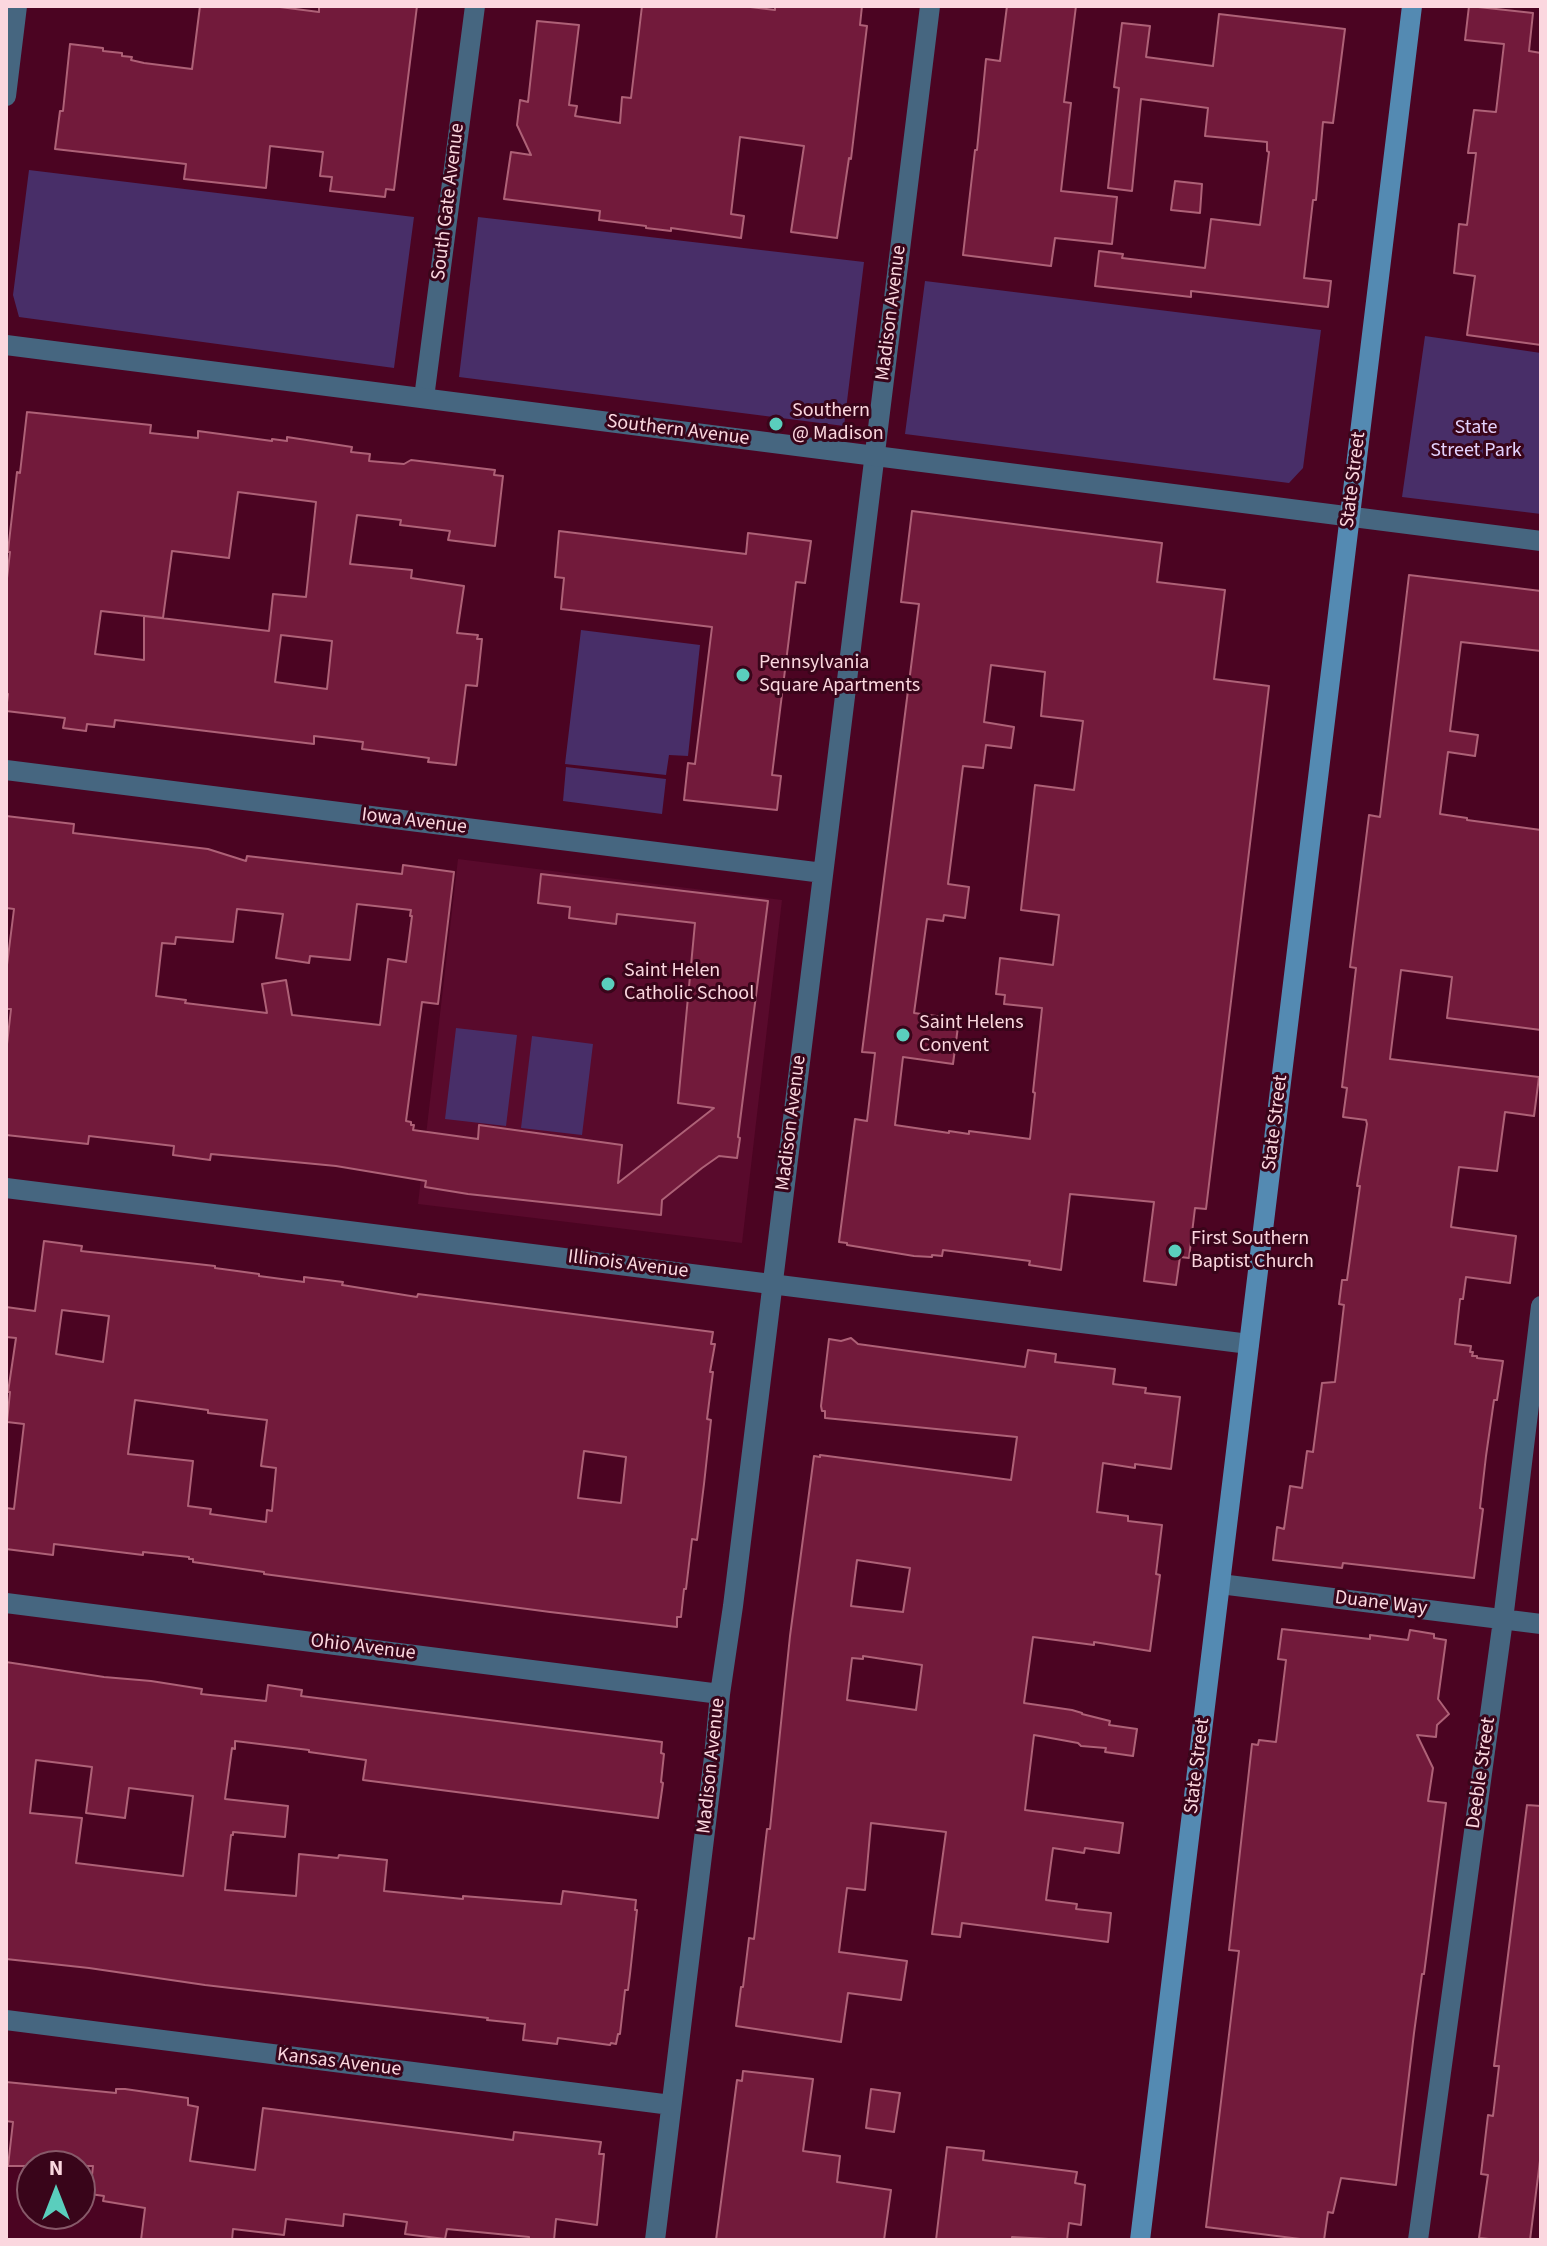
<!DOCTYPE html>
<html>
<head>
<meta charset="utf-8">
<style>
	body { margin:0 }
	#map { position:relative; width:1547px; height:2246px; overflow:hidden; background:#4b0422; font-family:"Source Sans 3",sans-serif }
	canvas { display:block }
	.frame { position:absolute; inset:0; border:8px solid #fbd7df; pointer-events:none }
	.north { position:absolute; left:16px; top:2150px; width:80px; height:80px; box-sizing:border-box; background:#39051a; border:2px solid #875969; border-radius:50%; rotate:0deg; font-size:22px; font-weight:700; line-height:32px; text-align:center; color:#fbd7df }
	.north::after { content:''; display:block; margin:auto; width:28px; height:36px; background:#5acebd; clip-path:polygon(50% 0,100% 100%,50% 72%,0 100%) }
</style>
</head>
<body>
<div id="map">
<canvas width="1547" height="2246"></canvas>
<div class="frame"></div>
<div class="north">N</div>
</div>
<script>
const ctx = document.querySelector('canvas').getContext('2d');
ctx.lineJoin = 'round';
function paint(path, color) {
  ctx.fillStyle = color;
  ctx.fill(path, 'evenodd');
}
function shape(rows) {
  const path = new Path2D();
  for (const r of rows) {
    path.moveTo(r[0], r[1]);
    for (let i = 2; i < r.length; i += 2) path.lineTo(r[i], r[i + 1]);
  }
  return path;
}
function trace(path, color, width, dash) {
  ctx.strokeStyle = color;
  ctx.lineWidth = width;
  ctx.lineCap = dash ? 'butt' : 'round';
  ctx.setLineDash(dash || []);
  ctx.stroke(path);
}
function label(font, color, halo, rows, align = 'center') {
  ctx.font = font + ' "Source Sans 3",sans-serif';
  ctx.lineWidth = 6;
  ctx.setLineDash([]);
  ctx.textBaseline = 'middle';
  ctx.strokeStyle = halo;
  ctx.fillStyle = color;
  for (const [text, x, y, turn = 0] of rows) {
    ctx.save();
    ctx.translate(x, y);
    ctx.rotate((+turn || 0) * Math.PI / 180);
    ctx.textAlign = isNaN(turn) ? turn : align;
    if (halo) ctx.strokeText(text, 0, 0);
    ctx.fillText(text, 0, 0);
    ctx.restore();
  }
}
paint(shape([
	[458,859,782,900,742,1243,418,1204]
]), '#590a2c');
paint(shape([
	[29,170,414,217,394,368,19,317,13,295],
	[478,217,864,262,844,426,459,377],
	[925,281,1321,330,1303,468,1289,483,905,434],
	[1425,336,1541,353,1541,514,1402,497],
	[581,630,700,645,688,756,669,755,666,775,565,764],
	[566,767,666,779,662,814,563,801],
	[456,1028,517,1035,506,1126,445,1119],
	[532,1036,593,1044,582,1135,521,1128]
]), '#482e68');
const building = shape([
	[200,6,272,6,319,12,319,6,417,6,394,190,386,189,385,197,330,191,332,177,320,176,323,152,270,146,266,188,184,179,186,164,55,149,60,111,63,111,70,44,103,48,103,51,122,53,122,56,132,57,131,60,144,63,192,69,200,6],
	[642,6,742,6,775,10,775,6,862,6,860,25,867,26,851,159,849,158,837,238,791,232,804,146,740,137,731,214,744,216,741,238,671,228,671,231,646,228,646,226,599,220,600,211,504,199,511,152,531,155,517,125,520,100,528,102,537,21,579,25,569,105,577,106,575,116,620,123,622,97,631,98,642,6],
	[1007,6,1076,6,1064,102,1071,103,1061,191,1117,197,1112,244,1055,238,1051,266,963,255,975,150,977,150,986,59,1000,61,1007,6],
	[1469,6,1533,13,1529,51,1541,53,1541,345,1467,335,1475,276,1454,273,1459,224,1467,225,1476,153,1468,153,1474,110,1496,112,1504,44,1465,40,1469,6],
	[1219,14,1345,29,1333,123,1323,122,1316,200,1313,200,1304,278,1331,281,1328,307,1191,291,1191,297,1095,286,1099,251,1123,254,1122,258,1205,268,1211,219,1260,225,1269,152,1267,151,1267,142,1205,136,1208,108,1141,99,1132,191,1108,188,1119,88,1114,87,1122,23,1150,26,1146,57,1213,66,1219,14],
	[1175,181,1202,184,1200,213,1171,210,1175,181],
	[27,412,151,425,150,433,198,438,198,431,272,441,272,439,287,441,287,437,352,447,351,452,370,454,369,461,404,464,411,460,495,470,494,475,503,476,495,546,448,540,450,531,400,525,401,520,357,515,350,564,412,570,411,578,464,586,457,633,478,635,477,639,482,639,477,686,466,685,456,765,428,762,429,758,362,749,363,742,314,736,314,744,115,720,114,727,87,724,86,731,63,728,65,718,6,711,8,694,6,694,6,587,10,552,8,552,9,542,17,472,20,473,27,412],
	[238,492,316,502,306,597,273,594,269,631,144,616,144,660,95,654,101,611,163,618,172,551,229,558,238,492],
	[281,635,332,641,327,689,275,682,281,635],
	[912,511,1162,543,1157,582,1225,590,1214,679,1269,686,1206,1209,1195,1208,1189,1258,1180,1257,1176,1285,1144,1281,1154,1202,1070,1194,1061,1270,1029,1265,1030,1261,943,1250,942,1256,932,1255,932,1257,914,1256,847,1245,847,1243,839,1242,855,1119,867,1121,875,1053,862,1052,919,604,901,602,912,511],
	[991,665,1045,672,1041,716,1083,721,1074,790,1035,785,1021,910,1059,915,1053,965,1000,958,996,994,1005,995,1004,1004,1042,1008,1033,1092,1035,1093,1030,1139,969,1131,969,1134,949,1131,949,1133,895,1125,903,1057,953,1064,959,1019,914,1013,927,919,943,921,944,915,965,918,969,887,948,884,963,766,983,768,986,745,1011,748,1014,727,984,722,991,665],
	[559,531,746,554,748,533,811,541,805,583,796,582,785,670,772,775,781,776,777,810,684,800,688,763,695,764,712,627,561,609,564,578,555,577,559,531],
	[1409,575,1541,591,1541,651,1461,642,1450,731,1478,735,1475,756,1448,752,1440,814,1467,818,1467,820,1541,830,1541,1030,1447,1018,1452,977,1401,970,1390,1059,1539,1077,1534,1116,1505,1112,1497,1171,1459,1167,1451,1227,1516,1236,1510,1283,1466,1277,1463,1299,1460,1299,1455,1344,1471,1346,1470,1352,1473,1352,1472,1356,1477,1356,1477,1358,1503,1361,1497,1400,1494,1400,1486,1456,1480,1508,1483,1509,1474,1578,1343,1563,1342,1568,1273,1560,1277,1527,1284,1529,1290,1486,1302,1488,1307,1451,1313,1452,1322,1383,1335,1382,1344,1305,1339,1304,1342,1280,1347,1280,1360,1186,1357,1186,1367,1124,1366,1120,1343,1117,1347,1088,1342,1087,1356,968,1350,967,1369,815,1380,817,1409,575],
	[6,816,74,824,73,833,208,849,246,861,247,856,402,874,403,865,454,872,438,1004,422,1002,406,1121,411,1122,411,1125,414,1125,413,1130,478,1139,479,1125,622,1145,618,1183,714,1108,678,1103,695,923,617,914,616,924,569,918,570,907,538,903,541,874,768,901,738,1137,740,1138,737,1158,719,1156,702,1168,662,1200,661,1215,468,1194,425,1187,426,1181,336,1166,211,1154,210,1160,173,1155,174,1146,89,1136,88,1144,6,1135,6,1053,11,1009,6,1009,6,973,14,909,6,908,6,816],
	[357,904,411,910,410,916,412,916,406,962,388,959,380,1025,292,1015,286,980,262,984,267,1013,185,1003,186,1000,156,996,162,943,175,944,176,937,233,942,237,909,283,914,276,958,309,963,310,956,350,960,357,904],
	[44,1241,82,1246,81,1251,215,1266,215,1268,259,1274,259,1276,304,1282,304,1277,343,1282,342,1285,417,1297,418,1294,713,1332,711,1344,715,1344,710,1372,713,1372,707,1419,711,1420,704,1484,697,1540,692,1539,686,1589,684,1589,681,1617,677,1617,677,1627,550,1612,264,1574,264,1572,193,1562,193,1559,189,1559,189,1557,143,1552,143,1555,54,1544,53,1555,6,1549,6,1508,14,1509,24,1424,7,1422,10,1392,8,1392,16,1338,6,1337,6,1307,35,1311,44,1241],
	[62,1310,109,1316,103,1362,56,1354,62,1310],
	[135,1400,208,1410,208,1413,267,1420,261,1466,276,1468,272,1511,267,1510,266,1522,210,1514,211,1509,188,1506,193,1461,128,1454,135,1400],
	[584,1451,626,1457,621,1503,578,1498,584,1451],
	[851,1338,858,1344,1025,1367,1028,1350,1056,1354,1055,1362,1115,1369,1113,1384,1146,1388,1145,1393,1180,1397,1171,1469,1135,1464,1135,1468,1103,1463,1097,1512,1128,1516,1128,1521,1162,1525,1156,1574,1160,1575,1150,1651,1094,1642,1094,1645,1033,1637,1024,1703,1072,1710,1082,1713,1082,1714,1110,1721,1109,1725,1137,1729,1133,1756,1105,1752,1106,1748,1081,1746,1078,1743,1034,1735,1025,1810,1123,1823,1119,1853,1085,1848,1084,1853,1053,1848,1046,1900,1077,1904,1076,1909,1111,1913,1108,1942,962,1923,960,1937,932,1934,946,1832,871,1823,865,1890,847,1888,839,1952,907,1961,901,2000,848,1993,841,2042,736,2026,741,1987,743,1987,749,1938,754,1939,767,1829,770,1829,790,1636,814,1456,820,1457,820,1455,1011,1480,1017,1437,825,1418,825,1411,822,1411,821,1406,829,1339,841,1341,851,1338],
	[857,1560,910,1568,903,1612,851,1606,857,1560],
	[863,1656,922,1665,916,1710,847,1700,852,1658,863,1659,863,1656],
	[1282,1629,1370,1639,1370,1635,1408,1640,1410,1630,1434,1634,1434,1638,1446,1640,1438,1699,1449,1714,1437,1725,1436,1737,1417,1735,1433,1768,1428,1801,1446,1803,1424,1974,1422,1974,1414,2033,1396,2185,1341,2178,1333,2213,1328,2212,1324,2240,1308,2240,1206,2227,1239,1951,1229,1950,1252,1744,1258,1745,1259,1740,1276,1742,1286,1660,1278,1659,1282,1629],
	[6,1662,104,1677,151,1681,202,1689,201,1694,266,1701,268,1685,302,1690,301,1696,662,1742,661,1753,664,1754,661,1782,663,1783,658,1818,363,1780,366,1760,309,1752,309,1750,235,1741,235,1749,232,1748,225,1799,288,1806,285,1837,233,1832,233,1835,231,1835,225,1890,296,1896,299,1854,338,1858,339,1855,387,1860,384,1891,463,1899,463,1896,561,1904,563,1891,636,1900,635,1910,637,1910,630,1974,628,1990,625,1990,620,2034,618,2034,616,2044,611,2043,610,2045,558,2038,557,2044,523,2040,525,2024,487,2020,488,2018,205,1985,89,1968,6,1959,6,1662],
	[36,1760,92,1767,86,1813,125,1818,129,1788,193,1796,183,1876,76,1863,82,1818,30,1813,36,1760],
	[1527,1805,1541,1806,1541,2153,1530,2240,1499,2240,1479,2238,1488,2175,1481,2174,1488,2115,1493,2116,1499,2066,1494,2066,1527,1805],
	[743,2071,813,2079,803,2151,840,2156,837,2182,891,2190,884,2240,716,2240,737,2080,742,2081,743,2071],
	[6,2082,116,2093,116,2089,125,2089,188,2098,188,2105,198,2107,190,2161,255,2170,263,2108,513,2140,514,2132,601,2142,599,2154,604,2154,597,2225,556,2219,554,2240,529,2240,529,2237,447,2229,445,2239,405,2234,407,2222,344,2214,343,2226,286,2219,284,2235,233,2229,232,2240,141,2240,145,2208,103,2201,104,2196,90,2194,93,2166,8,2166,13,2122,6,2121,6,2082],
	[871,2089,900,2093,894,2132,866,2128,871,2089],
	[947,2147,984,2151,983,2160,1077,2172,1075,2183,1085,2185,1081,2225,1069,2223,1067,2240,1012,2237,1012,2240,936,2240,947,2147]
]);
paint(building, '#721a3b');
trace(building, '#ae6177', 2);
trace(shape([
	[6,96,17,6],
	[424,398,475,6],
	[6,770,823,873],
	[6,1188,1249,1344],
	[1220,1584,1541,1624],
	[6,1603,720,1694],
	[6,2020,671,2105],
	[655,2240,714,1757,720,1694,733,1606,930,6],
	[1418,2240,1503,1620,1541,1306]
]), '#466680', 20);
trace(shape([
	[6,345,1541,541]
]), '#466680', 20);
trace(shape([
	[1140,2240,1412,6]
]), '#548ab2', 20);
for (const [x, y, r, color] of [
	[776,424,8,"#5acebd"],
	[743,675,8,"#5acebd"],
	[608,984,8,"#5acebd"],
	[903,1035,8,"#5acebd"],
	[1175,1251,8,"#5acebd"]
]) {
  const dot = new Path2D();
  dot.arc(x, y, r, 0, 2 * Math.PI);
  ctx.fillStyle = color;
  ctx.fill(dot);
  trace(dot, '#39051a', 3);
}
label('20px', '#fbd7df', '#39051a', [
	["South Gate Avenue",449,202,-83],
	["Madison Avenue",892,313,-83],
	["Southern Avenue",678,431,7],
	["State Street",1354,480,-83],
	["Iowa Avenue",414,822,7],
	["Madison Avenue",792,1123,-83],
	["State Street",1276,1123,-83],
	["Illinois Avenue",628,1265,7],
	["Duane Way",1381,1604,7],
	["Ohio Avenue",363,1648,7],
	["Madison Avenue",712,1766,-84],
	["State Street",1198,1766,-83],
	["Deeble Street",1482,1773,-82],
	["Kansas Avenue",339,2063,7]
]);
label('20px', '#fbd7df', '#39051a', [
	["Southern",792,412],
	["@ Madison",792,435],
	["Pennsylvania",759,664],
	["Square Apartments",759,687],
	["Saint Helen",624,972],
	["Catholic School",624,995],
	["Saint Helens",919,1024],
	["Convent",919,1047],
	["First Southern",1191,1240],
	["Baptist Church",1191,1263]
], 'left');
label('20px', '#e4d3fe', '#39051a', [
	["State",1476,429],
	["Street Park",1476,452]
]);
</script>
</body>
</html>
